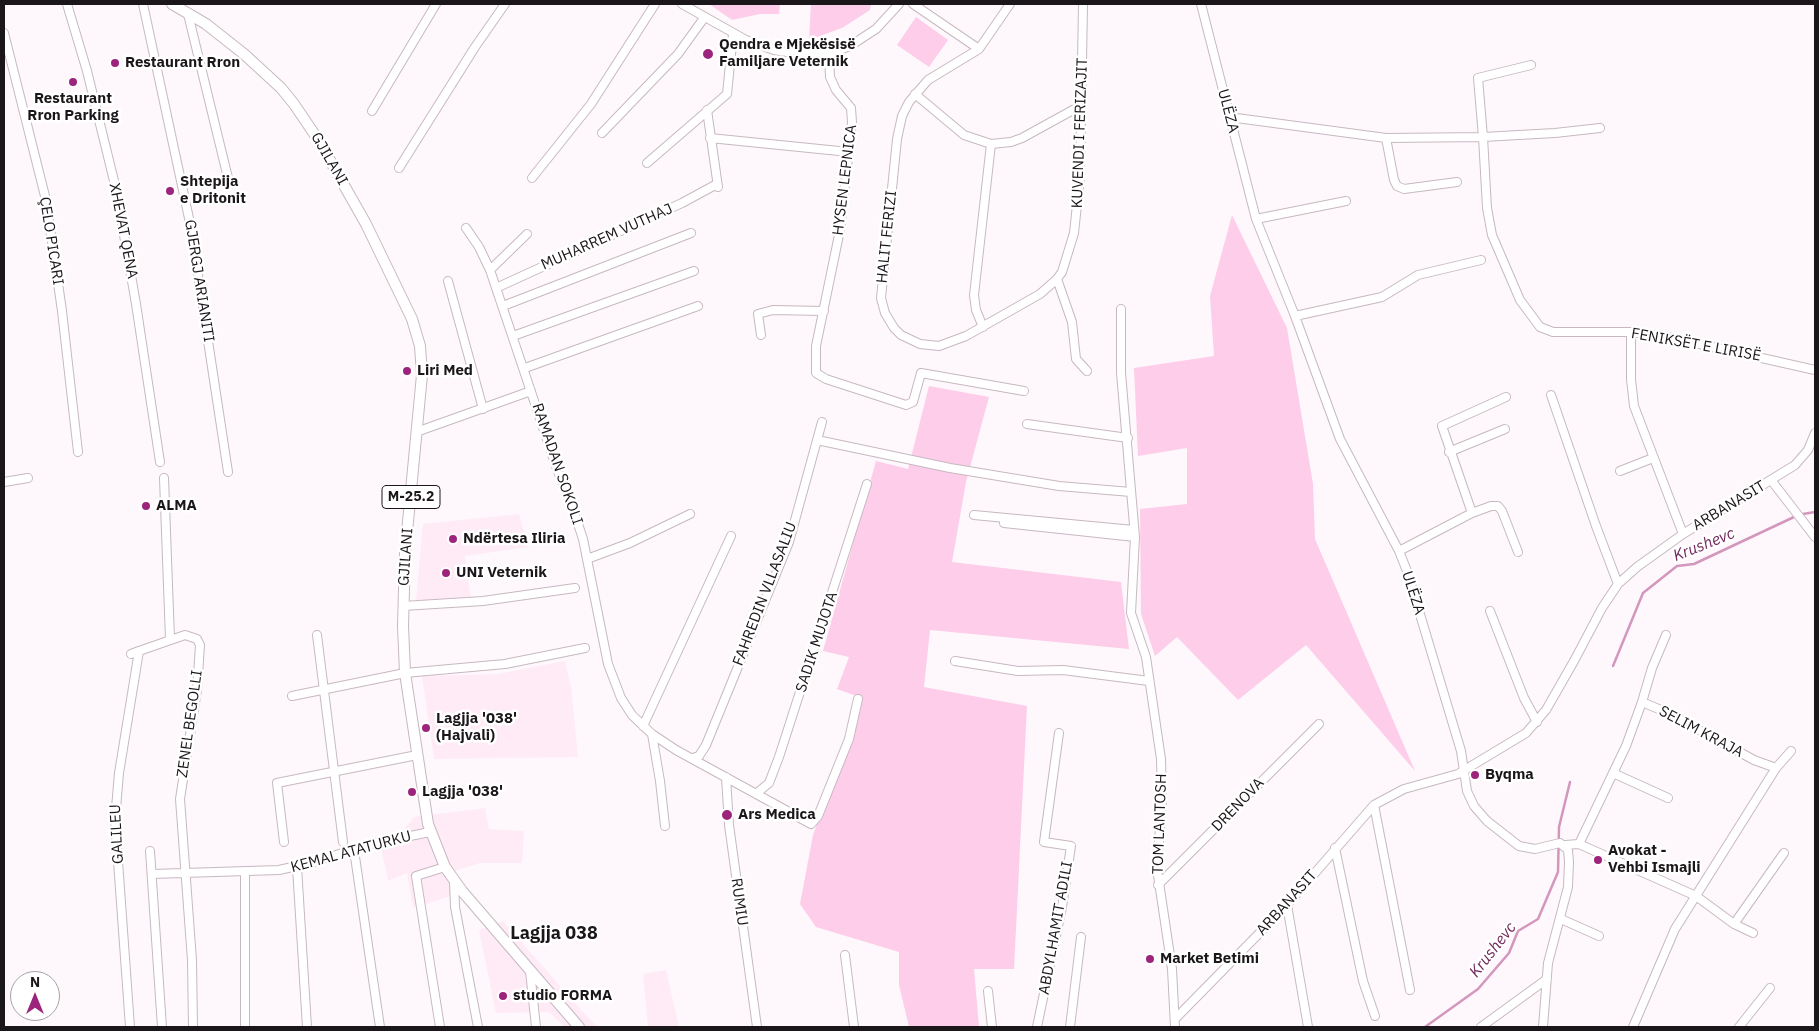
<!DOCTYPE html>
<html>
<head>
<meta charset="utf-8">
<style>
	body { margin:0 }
	#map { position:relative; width:1819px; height:1031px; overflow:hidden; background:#fef8fc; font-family:"IBM Plex Sans",sans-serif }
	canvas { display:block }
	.frame { position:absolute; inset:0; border:5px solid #1b1619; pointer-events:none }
	.north { position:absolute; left:10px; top:971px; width:50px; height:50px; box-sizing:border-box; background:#fff; border:1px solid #a4a2a3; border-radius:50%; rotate:0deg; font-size:14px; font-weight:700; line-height:20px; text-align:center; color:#1b1619 }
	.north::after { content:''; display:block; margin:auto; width:18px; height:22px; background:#9d247c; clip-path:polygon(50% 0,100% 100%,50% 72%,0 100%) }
</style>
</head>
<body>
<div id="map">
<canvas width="1819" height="1031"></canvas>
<div class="frame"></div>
<div class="north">N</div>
</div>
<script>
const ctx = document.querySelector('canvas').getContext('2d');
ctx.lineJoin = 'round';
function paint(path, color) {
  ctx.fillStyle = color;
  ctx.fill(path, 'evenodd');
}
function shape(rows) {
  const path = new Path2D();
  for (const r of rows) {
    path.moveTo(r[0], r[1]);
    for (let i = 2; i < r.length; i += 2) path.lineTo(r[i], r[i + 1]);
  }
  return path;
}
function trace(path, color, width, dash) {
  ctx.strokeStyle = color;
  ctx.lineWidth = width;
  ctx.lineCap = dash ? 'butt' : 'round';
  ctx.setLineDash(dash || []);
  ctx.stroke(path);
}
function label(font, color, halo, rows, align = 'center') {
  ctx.font = font + ' "IBM Plex Sans",sans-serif';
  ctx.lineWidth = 5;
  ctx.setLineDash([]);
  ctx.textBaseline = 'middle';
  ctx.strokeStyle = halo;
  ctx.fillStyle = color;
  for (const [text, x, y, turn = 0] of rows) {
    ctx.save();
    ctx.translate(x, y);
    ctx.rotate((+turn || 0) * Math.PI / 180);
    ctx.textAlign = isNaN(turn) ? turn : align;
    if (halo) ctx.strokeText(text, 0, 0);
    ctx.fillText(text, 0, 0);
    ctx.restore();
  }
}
paint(shape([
	[519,514,528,547,465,556,471,598,416,601,423,524],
	[565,661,571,687,578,757,434,759,422,676,498,674],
	[485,808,489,829,524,831,522,863,480,863,454,871,467,891,413,908,407,873,388,881,379,837,401,833,414,817],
	[503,921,582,1011,598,1027,565,1027,549,1012,496,1013,479,930],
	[666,970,679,1027,648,1027,643,974]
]), '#feebf6');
paint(shape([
	[709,4,780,4,779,14,760,14,732,20],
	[811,4,871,4,870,10,842,28,809,40],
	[916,17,948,40,929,67,897,45],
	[1232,215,1287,328,1313,484,1315,539,1415,771,1306,645,1238,700,1177,637,1155,656,1141,614,1140,509,1187,504,1187,448,1138,456,1134,368,1214,356,1210,296],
	[929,386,989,397,966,482,952,562,1121,582,1129,649,930,630,924,687,1027,706,1014,969,974,969,979,1027,909,1027,899,985,899,952,816,927,800,904,813,835,862,698,837,689,849,657,823,651,876,461,908,469]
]), '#fdcdea');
trace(shape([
	[1803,514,1815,512],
	[1613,666,1643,593,1677,566,1694,564,1794,517],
	[1425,1027,1478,989,1509,953,1518,931,1538,919,1558,872,1559,827,1570,782]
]), '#d397bd', 2.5);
const minor = shape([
	[67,4,87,71,116,189,136,304,160,462],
	[143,4,190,223,228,472],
	[682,4,746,40,774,50,806,55,829,54,850,46,876,29,899,4],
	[913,4,979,49],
	[1010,4,979,49,928,80,909,102,902,116,897,139,881,298,885,313,894,328,901,335,920,344,939,346,966,336,1040,294,1057,279,1062,272,1074,233,1080,177,1083,4],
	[1201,4,1256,219,1295,316,1340,439,1399,551,1407,571,1461,751,1467,791,1474,806,1487,821,1519,846,1535,849,1560,843,1568,850,1569,862,1568,887,1548,963,1543,1027],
	[188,14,228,178],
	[4,33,46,200,62,311,78,452],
	[829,54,830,77,836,90,851,108,852,122,840,230,816,346,816,373,826,379,906,405,913,402,921,373,1024,391],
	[1531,65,1478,78,1483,137,1555,133,1600,128],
	[915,94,964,135,991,144,1011,142,1022,138,1082,105],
	[707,110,718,187],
	[372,111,436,4],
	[1229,117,1386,138,1483,137,1487,208,1492,235,1520,300,1540,327,1553,332,1631,332,1664,336,1815,370],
	[602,133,678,54,704,18],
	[710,138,849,152],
	[1386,138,1394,180,1397,186,1404,189,1457,182],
	[647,163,727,94,733,34],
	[399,168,475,47,505,4],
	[532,178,591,104,655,4],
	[1256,219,1346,201],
	[466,228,479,247,490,270,557,469,576,518,583,539,608,664,621,698,632,715,652,734,676,750,811,824,818,816,849,739,858,699],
	[490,270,527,234],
	[1057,279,1072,322,1076,359,1087,371],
	[448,281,483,409],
	[496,288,682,203,717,184],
	[503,306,691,233],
	[1121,309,1121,373,1135,537,1131,613,1146,657,1161,759,1162,800,1157,869,1172,969,1175,1027],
	[1295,316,1382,297,1418,275,1481,260],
	[983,327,976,310,974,295,991,144],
	[1631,332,1631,379,1634,406,1683,534],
	[761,335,758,314,773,310,824,311],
	[513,336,694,271],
	[525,368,698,306],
	[1551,395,1596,526,1618,584],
	[1027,424,1128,438],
	[419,431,531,391],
	[817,440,950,468,1059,486,1131,492],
	[1449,452,1505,429],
	[1620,471,1653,458],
	[164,478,170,639],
	[1771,480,1815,537],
	[4,482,28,478],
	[1472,513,1491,506,1498,506,1502,511,1518,552],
	[974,515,1134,530],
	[1004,523,1135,537],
	[1399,551,1472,513,1442,426,1506,397],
	[587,559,630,543,690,514],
	[403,606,483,601,575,588],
	[1490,611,1524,698,1537,722],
	[317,635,343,842],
	[139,651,185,635,197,639,200,645,197,690,180,799,192,960,193,1027],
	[955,661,1018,671,1063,670,1149,681],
	[292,696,405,673,505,664,585,648],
	[1642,702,1652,668,1666,635],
	[643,726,731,536],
	[652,734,660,781,665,826],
	[693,758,699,756,706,745,789,542,822,422],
	[1613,773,1668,798],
	[726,777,729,825,757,1027],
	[757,793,769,783,779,757,867,484],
	[1374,805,1410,990],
	[284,842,277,783,417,755],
	[1579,844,1626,746,1642,702,1668,713,1754,760,1776,768],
	[1565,845,1579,844,1696,896,1734,924,1753,933],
	[1335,848,1363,981,1375,1016],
	[354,850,380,1027],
	[150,851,162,1027],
	[297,867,307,1027],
	[152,874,279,870,310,863,375,843,430,832],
	[454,881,455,907,478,1027],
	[1158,885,1319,724],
	[1287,905,1308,1027],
	[1561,919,1599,936],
	[1734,924,1784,853],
	[845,955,854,1027],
	[530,971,536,1027],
	[988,991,992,1027],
	[1175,1019,1287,905,1374,805,1404,789,1458,774,1526,733,1546,710,1574,661,1602,608,1618,584,1637,567,1683,534,1795,465,1808,450,1815,433],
	[130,1027,115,820,119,773,139,651,131,654],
	[245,1027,245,872],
	[440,1027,416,876,445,867],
	[1037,1027,1062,907,1071,846,1044,842,1059,733],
	[1070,1027,1081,937],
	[1481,1027,1547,979],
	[1633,1027,1675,929,1776,768,1791,751],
	[1739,1027,1770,988]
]);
const major = shape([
	[172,4,206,24,244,54,281,88,294,104,319,141,366,224,412,319,420,346,422,375,405,553,403,626,405,673,428,824,445,867,462,891,579,1027]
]);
trace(minor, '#c7b8c1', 10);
trace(major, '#c7b8c1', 12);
trace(minor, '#fff', 8);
trace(major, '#fff', 10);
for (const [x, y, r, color] of [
	[708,54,6,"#9d247c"],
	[115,63,5,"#9d247c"],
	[73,82,5,"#9d247c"],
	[170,191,5,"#9d247c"],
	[407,371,5,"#9d247c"],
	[146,506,5,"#9d247c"],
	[453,539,5,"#9d247c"],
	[446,573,5,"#9d247c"],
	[426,728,5,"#9d247c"],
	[1475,775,5,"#9d247c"],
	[412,792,5,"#9d247c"],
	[727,815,6,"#9d247c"],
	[1598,860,5,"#9d247c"],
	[1150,959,5,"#9d247c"],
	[503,996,5,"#9d247c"]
]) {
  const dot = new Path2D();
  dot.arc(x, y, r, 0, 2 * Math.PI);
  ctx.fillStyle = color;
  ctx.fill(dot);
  trace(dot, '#fff', 2);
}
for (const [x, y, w] of [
	[411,497,58]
]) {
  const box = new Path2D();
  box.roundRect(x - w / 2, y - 11.5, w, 23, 4);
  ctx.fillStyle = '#fff';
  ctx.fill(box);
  trace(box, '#1b1619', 1);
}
label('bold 14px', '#1b1619', null, [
	["M-25.2",411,497]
]);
label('bold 15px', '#1b1619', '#fff', [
	["Qendra e Mjekësisë",719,45],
	["Familjare Veternik",719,62],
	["Restaurant Rron",125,63],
	["Restaurant",73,99,"center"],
	["Rron Parking",73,116,"center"],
	["Shtepija",180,182],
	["e Dritonit",180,199],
	["Liri Med",417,371],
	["ALMA",156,506],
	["Ndërtesa Iliria",463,539],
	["UNI Veternik",456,573],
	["Lagjja '038'",436,719],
	["(Hajvali)",436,736],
	["Byqma",1485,775],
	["Lagjja '038'",422,792],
	["Ars Medica",738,815],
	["Avokat -",1608,851],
	["Vehbi Ismajli",1608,868],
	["Market Betimi",1160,959],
	["studio FORMA",513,996]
], 'left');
label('15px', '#1b1619', '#fff', [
	["ULËZA",1228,111,75],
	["KUVENDI I FERIZAJIT",1080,133,-88],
	["GJILANI",329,159,60],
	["HYSEN LEPNICA",845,180,-83],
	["XHEVAT QENA",123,231,79],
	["MUHARREM VUTHAJ",607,237,-24],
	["HALIT FERIZI",887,237,-84],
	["ÇELO PICARI",51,241,81],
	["GJERGJ ARIANITI",199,281,81],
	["FENIKSËT E LIRISË",1696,345,10],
	["RAMADAN SOKOLI",557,464,71],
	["ARBANASIT",1729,506,-31],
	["GJILANI",406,557,-86],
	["ULËZA",1413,593,72],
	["FAHREDIN VLLASALIU",765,594,-69],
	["SADIK MUJOTA",817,642,-72],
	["ZENEL BEGOLLI",190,724,-82],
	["SELIM KRAJA",1701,732,28],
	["DRENOVA",1238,805,-46],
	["TOM LANTOSH",1160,824,-88],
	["GALILEU",117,834,-93],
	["KEMAL ATATURKU",351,852,-15],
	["RUMIU",739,902,82],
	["ARBANASIT",1287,903,-48],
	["ABDYLHAMIT ADILI",1056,928,-80]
]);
label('italic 16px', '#71295b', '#fff', [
	["Krushevc",1704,545,-22],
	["Krushevc",1493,950,-52]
]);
label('bold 18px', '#1b1619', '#fff', [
	["Lagjja 038",554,934]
]);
</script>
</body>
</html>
